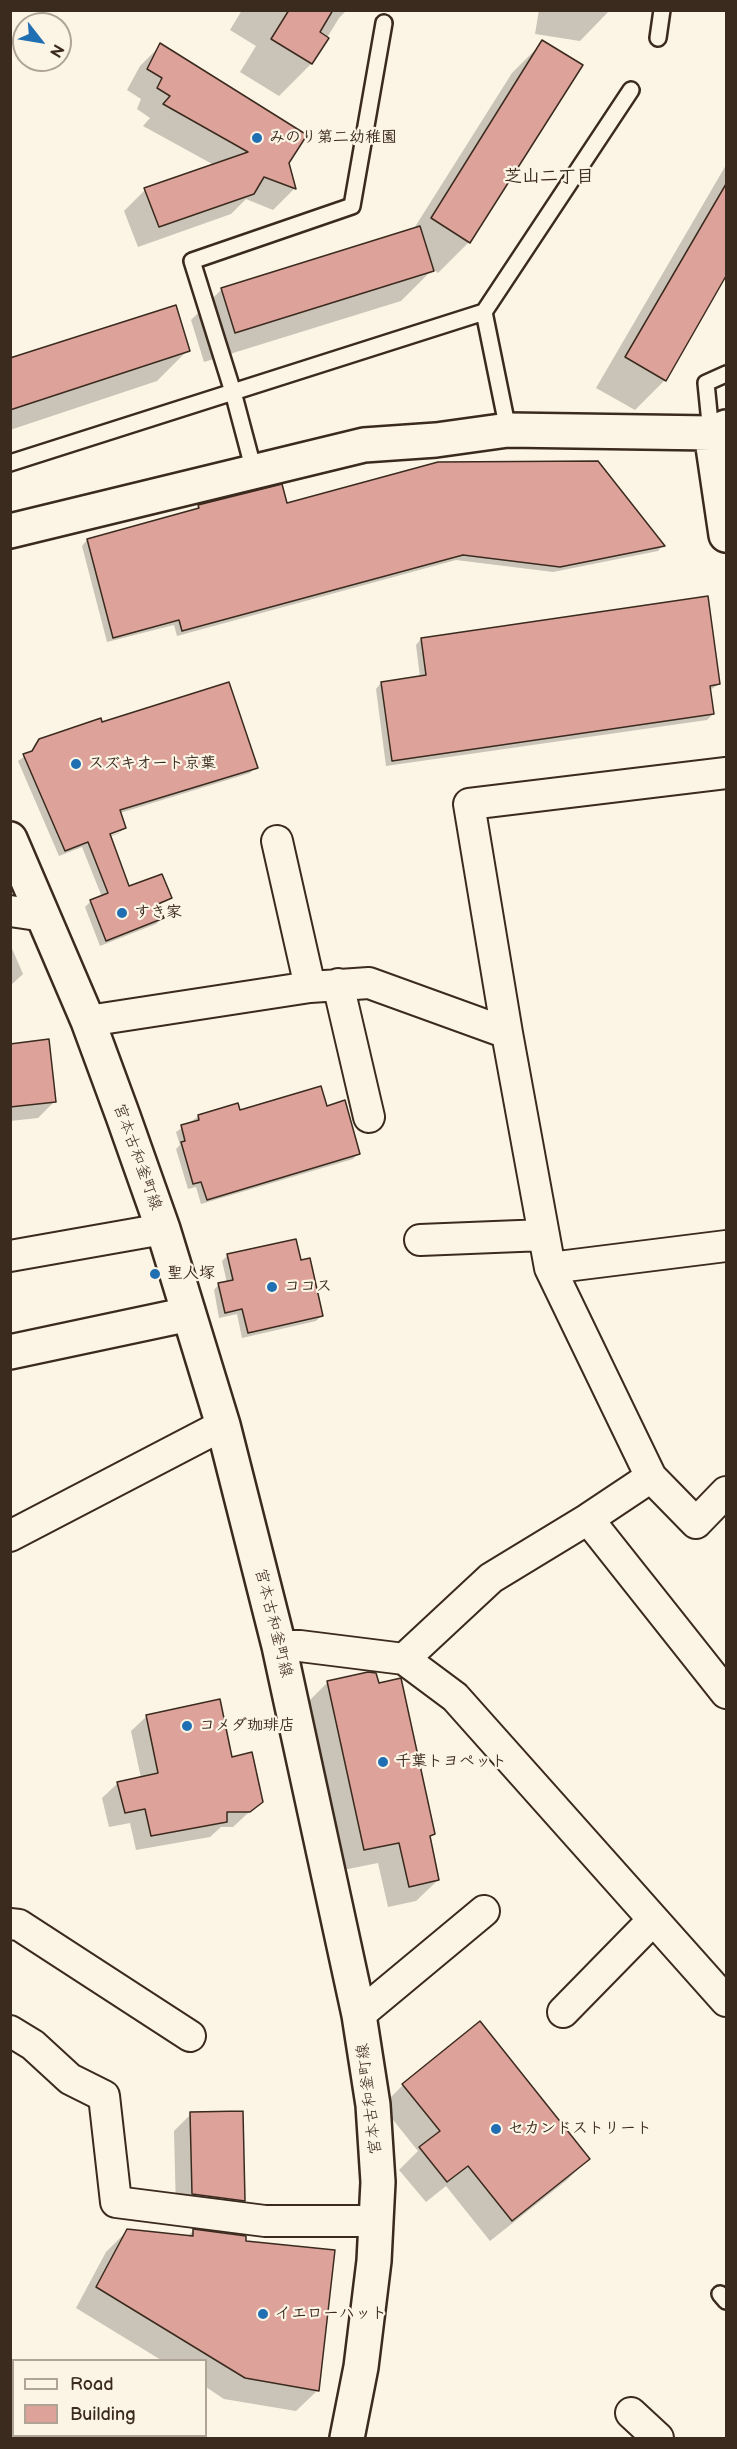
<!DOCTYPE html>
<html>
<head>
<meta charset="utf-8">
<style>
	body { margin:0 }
	#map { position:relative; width:737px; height:2449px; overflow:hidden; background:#fcf5e5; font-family:"Balsamiq Sans",sans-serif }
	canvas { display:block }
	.frame { position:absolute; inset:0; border:12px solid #3b2a1e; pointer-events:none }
	.legend { position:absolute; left:12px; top:2359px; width:195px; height:78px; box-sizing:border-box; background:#fcf5e5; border:2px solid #afa495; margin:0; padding:8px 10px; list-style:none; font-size:18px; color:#3b2a1e }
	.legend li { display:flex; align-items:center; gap:12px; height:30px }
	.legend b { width:30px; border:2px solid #afa495 }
	.north { position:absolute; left:12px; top:12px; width:60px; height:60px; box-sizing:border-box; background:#fcf5e5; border:2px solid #afa495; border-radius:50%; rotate:121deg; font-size:16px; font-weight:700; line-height:24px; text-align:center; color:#3b2a1e }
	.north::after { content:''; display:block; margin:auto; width:21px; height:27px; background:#1f6fb2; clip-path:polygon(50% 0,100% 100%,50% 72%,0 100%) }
</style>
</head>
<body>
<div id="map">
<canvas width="737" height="2449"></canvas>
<div class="frame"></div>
<ul class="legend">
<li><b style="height:8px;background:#fcf5e5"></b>Road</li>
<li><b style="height:16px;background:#dda39b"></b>Building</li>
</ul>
<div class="north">N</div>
</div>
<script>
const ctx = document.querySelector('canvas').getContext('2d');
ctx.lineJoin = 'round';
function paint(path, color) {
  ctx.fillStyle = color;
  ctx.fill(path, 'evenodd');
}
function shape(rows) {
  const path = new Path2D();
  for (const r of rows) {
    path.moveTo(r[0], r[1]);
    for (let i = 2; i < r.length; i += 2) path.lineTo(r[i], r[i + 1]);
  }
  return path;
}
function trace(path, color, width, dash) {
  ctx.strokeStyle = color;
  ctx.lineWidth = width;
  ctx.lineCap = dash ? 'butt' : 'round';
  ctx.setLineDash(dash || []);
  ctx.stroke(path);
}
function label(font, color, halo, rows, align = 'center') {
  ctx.font = font + ' "Balsamiq Sans","Klee One",sans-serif';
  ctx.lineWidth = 4.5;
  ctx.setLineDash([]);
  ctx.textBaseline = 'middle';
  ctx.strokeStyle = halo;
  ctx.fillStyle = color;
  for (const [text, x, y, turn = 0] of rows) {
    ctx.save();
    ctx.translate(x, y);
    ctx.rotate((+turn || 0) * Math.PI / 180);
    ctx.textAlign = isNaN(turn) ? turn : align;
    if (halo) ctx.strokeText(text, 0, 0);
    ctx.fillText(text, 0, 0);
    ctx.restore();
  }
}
paint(shape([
	[242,10,347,10,339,18,311,64,279,96,240,72,256,46,230,30],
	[539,10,610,10,580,41,535,34],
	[543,42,469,242,438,273,433,269,401,301,204,362,191,320,222,289,413,230,512,73],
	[161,45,287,163,294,189,273,210,246,199,231,214,138,247,124,211,145,190,214,165,143,126,150,118,137,109,141,99,127,90,140,66],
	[726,165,726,273,665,380,635,410,596,388],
	[188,350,157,381,10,430,10,360],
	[286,505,663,545,658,551,553,572,456,560,177,636,174,625,107,642,82,546,87,540,193,512,199,506],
	[421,639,719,684,710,690,713,714,707,720,386,766,376,689,381,683,420,677,416,645],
	[101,724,256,767,250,773,120,813,124,828,119,833,110,837,128,888,170,898,157,906,162,918,156,924,100,946,85,907,91,901,102,897,82,847,59,856,18,761,30,753,39,741],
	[120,829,120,832,104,838,103,835],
	[10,944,23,974,10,986],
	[10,1045,55,1101,38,1118,10,1121],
	[326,1108,359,1153,353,1159,201,1204,196,1187,188,1189,176,1149,180,1145,176,1132,199,1116,239,1112],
	[228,1255,321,1316,316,1321,242,1338,237,1314,219,1318,214,1290,219,1284,227,1283,222,1261],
	[328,1682,433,1834,429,1839,438,1880,416,1901,388,1907,378,1863,343,1870,306,1704],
	[147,1716,231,1758,261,1801,233,1827,221,1827,210,1837,136,1850,130,1823,109,1827,102,1798,118,1783,141,1778,131,1731],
	[403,2085,588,2159,567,2180,490,2241,446,2186,426,2202,399,2170,418,2151,382,2106],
	[191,2114,244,2201,227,2217,176,2211,174,2131],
	[128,2230,188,2236,193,2231,245,2242,318,2390,296,2411,224,2399,206,2387,206,2360,161,2360,76,2308,106,2252]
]), '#0003');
const building = shape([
	[289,10,333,10,320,32,329,38,312,64,271,39,289,10],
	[542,40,583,65,470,243,431,218,542,40],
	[160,43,307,135,289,163,296,189,264,177,254,194,159,227,144,188,248,152,163,104,170,96,157,88,162,78,147,69,160,43],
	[726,184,726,276,666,381,625,357,726,184],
	[420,226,434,271,235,333,221,288,420,226],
	[176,305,190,351,10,410,10,358,176,305],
	[598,461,665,546,560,567,463,555,182,631,179,620,113,638,87,539,199,508,198,505,282,484,287,503,438,462,598,461],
	[708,596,720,684,710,686,714,714,392,761,381,682,426,675,421,638,708,596],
	[229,682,258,768,120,810,126,828,110,834,129,886,162,874,172,898,158,904,164,918,106,941,90,900,108,893,88,842,65,851,23,754,32,751,39,739,101,718,102,722,229,682],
	[49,1039,56,1102,10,1107,10,1044,49,1039],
	[321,1086,327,1106,345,1100,360,1154,207,1200,201,1182,193,1184,181,1142,185,1141,181,1125,199,1120,198,1115,238,1103,240,1110,321,1086],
	[296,1239,301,1260,310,1258,323,1316,248,1333,242,1309,225,1313,218,1283,233,1280,227,1254,296,1239],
	[368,1672,376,1673,379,1683,401,1678,435,1834,430,1836,439,1880,409,1887,399,1843,364,1850,327,1681,368,1672],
	[220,1699,232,1757,252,1752,263,1802,250,1812,227,1812,227,1822,151,1836,145,1809,125,1813,117,1782,158,1773,146,1715,220,1699],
	[480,2021,590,2159,512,2221,468,2166,447,2182,419,2147,440,2131,402,2084,480,2021],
	[243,2111,245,2201,192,2194,190,2112,243,2111],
	[127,2229,193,2236,193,2229,246,2236,246,2241,335,2250,319,2391,245,2378,96,2287,127,2229]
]);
paint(building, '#dda39b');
trace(building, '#3b2a1e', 1.5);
const service = shape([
	[658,38,662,10],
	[484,312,508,430],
	[711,433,706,383,726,374],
	[10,463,484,312,631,90],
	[254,471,233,392,192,261,352,206,384,23],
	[720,2294,726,2301]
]);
const minor = shape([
	[726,773,469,804,507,1033,550,1268,651,1477,696,1523,726,1492],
	[277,841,310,987],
	[10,911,44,916],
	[338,984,369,1117],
	[88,1021,310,987,369,983,507,1033],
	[420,1240,544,1235],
	[10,1256,163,1229],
	[550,1268,726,1246],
	[588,1519,726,1693],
	[10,1536,223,1425],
	[279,1646,300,1646,404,1659,455,1697,726,2001],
	[404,1659,491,1578,588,1519,651,1477],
	[10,1924,19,1925,190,2036],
	[563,2012,653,1920],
	[359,2015,484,1911],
	[10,2031,33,2045,70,2079,104,2096,116,2202,265,2221,377,2221],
	[631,2413,658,2438]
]);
const tertiary = shape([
	[711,433,726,535],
	[10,531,364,445,436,440,508,430,711,433,726,427],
	[10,839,88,1021,123,1116,163,1229,223,1425,279,1646,359,2015,373,2105,378,2182,374,2261,361,2367,347,2438],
	[10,1352,189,1314]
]);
trace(service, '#3b2a1e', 20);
trace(minor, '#3b2a1e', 34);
trace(tertiary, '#3b2a1e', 38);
trace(service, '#fcf5e5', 15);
trace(minor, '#fcf5e5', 30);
trace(tertiary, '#fcf5e5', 33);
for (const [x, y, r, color] of [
	[257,138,6,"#1f6fb2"],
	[76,764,6,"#1f6fb2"],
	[122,913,6,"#1f6fb2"],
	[155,1274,6,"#1f6fb2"],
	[272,1287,6,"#1f6fb2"],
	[187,1726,6,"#1f6fb2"],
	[383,1762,6,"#1f6fb2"],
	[496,2129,6,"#1f6fb2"],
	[263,2314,6,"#1f6fb2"]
]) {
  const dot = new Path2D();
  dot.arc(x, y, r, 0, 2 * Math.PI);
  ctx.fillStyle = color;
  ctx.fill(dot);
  trace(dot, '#fcf5e5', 2);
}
label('bold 16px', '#3b2a1e', '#fcf5e5', [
	["みのり第二幼稚園",269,138],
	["スズキオート京葉",88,764],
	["すき家",134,913],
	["聖人塚",167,1274],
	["ココス",284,1287],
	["コメダ珈琲店",199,1726],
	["千葉トヨペット",395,1762],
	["セカンドストリート",508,2129],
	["イエローハット",275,2314]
], 'left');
label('16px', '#3b2a1e', '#fcf5e5', [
	["宮本古和釜町線",137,1157,70],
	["宮本古和釜町線",273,1623,76],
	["宮本古和釜町線",370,2099,-97]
]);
label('bold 18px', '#3b2a1e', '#fcf5e5', [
	["芝山二丁目",549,177]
]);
</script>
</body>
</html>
